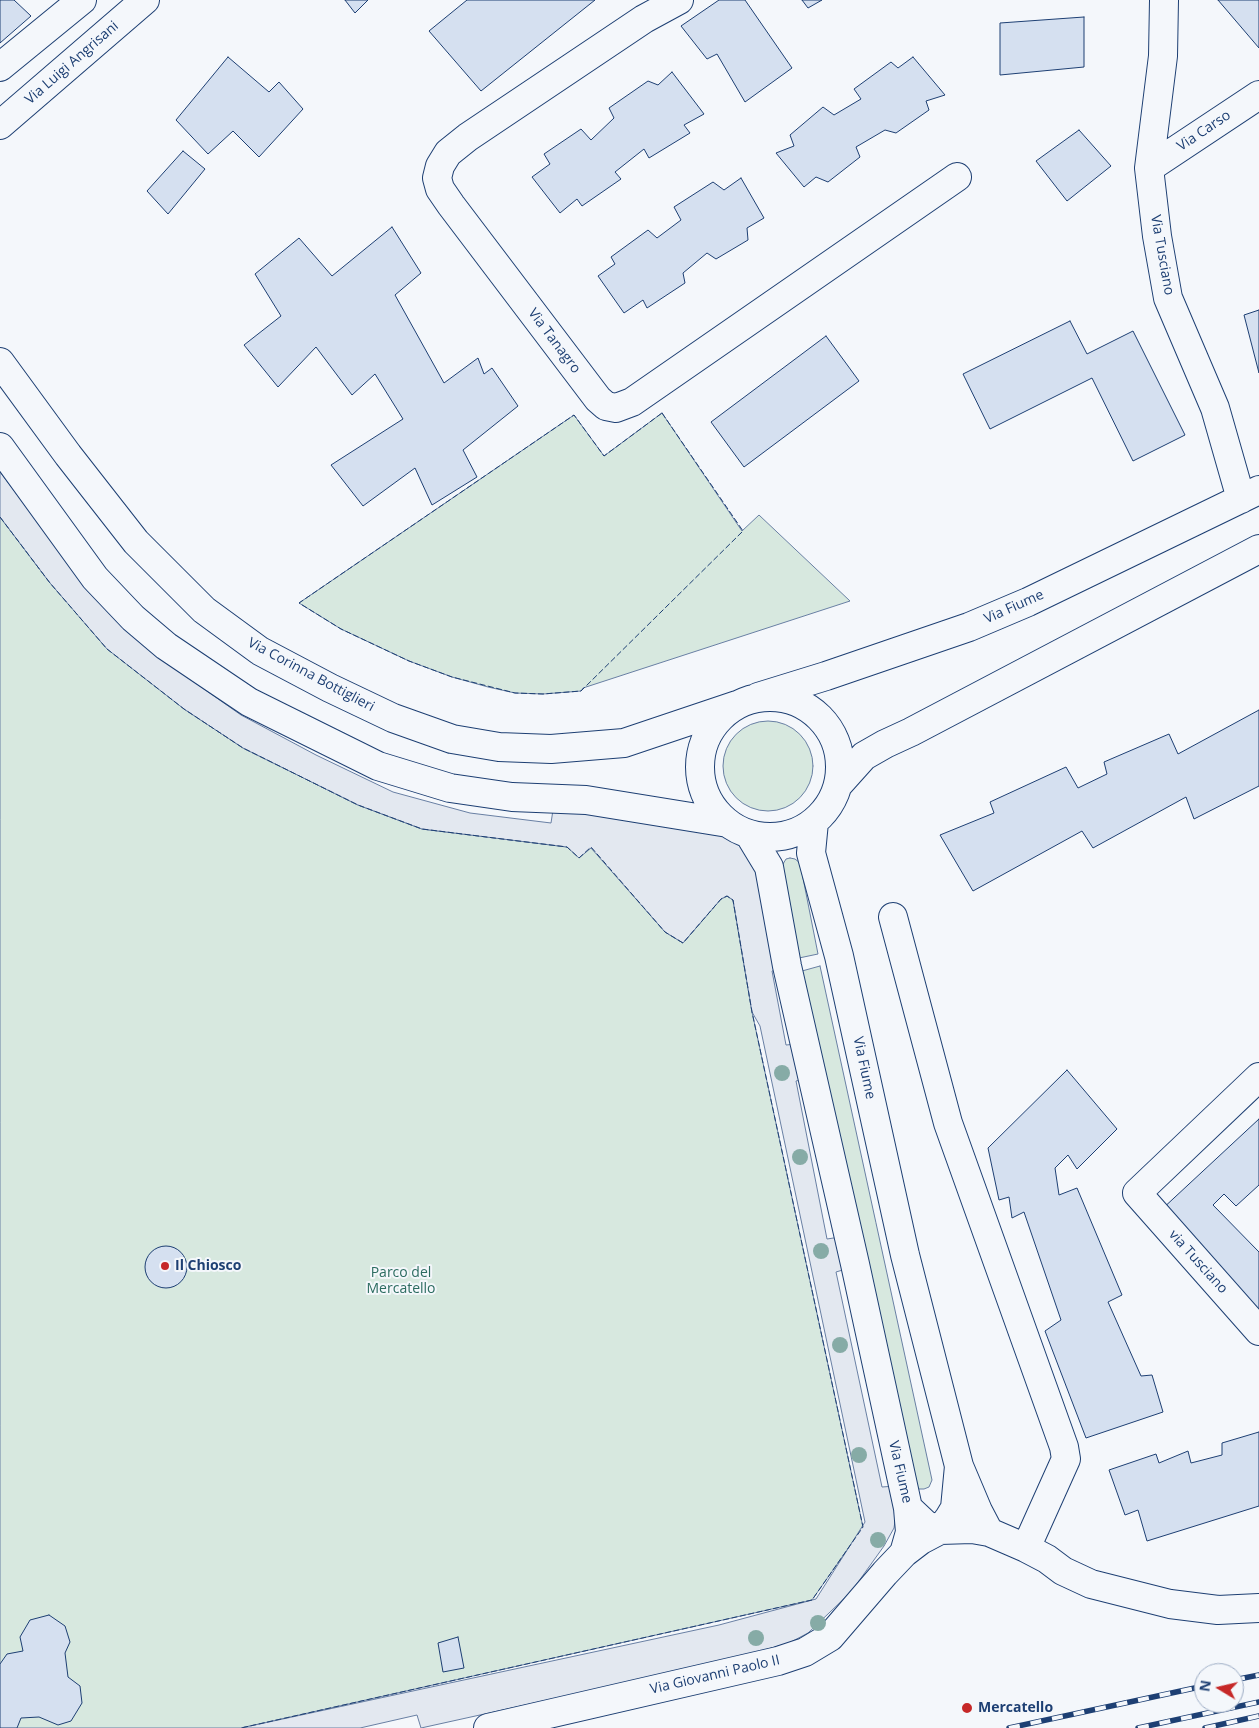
<!DOCTYPE html>
<html>
<head>
<meta charset="utf-8">
<style>
	body { margin:0 }
	#map { position:relative; width:1259px; height:1728px; overflow:hidden; background:#f4f7fb; font-family:"Open Sans",sans-serif }
	canvas { display:block }
	.north { position:absolute; left:1194px; top:1663px; width:50px; height:50px; box-sizing:border-box; background:#f4f7fb; border:1px solid #9eadc5; border-radius:50%; rotate:279deg; font-size:14px; font-weight:700; line-height:20px; text-align:center; color:#1d3f73 }
	.north::after { content:''; display:block; margin:auto; width:18px; height:22px; background:#c62828; clip-path:polygon(50% 0,100% 100%,50% 72%,0 100%) }
</style>
</head>
<body>
<div id="map">
<canvas width="1259" height="1728"></canvas>
<div class="north">N</div>
</div>
<script>
const ctx = document.querySelector('canvas').getContext('2d');
ctx.lineJoin = 'round';
function paint(path, color) {
  ctx.fillStyle = color;
  ctx.fill(path, 'evenodd');
}
function shape(rows) {
  const path = new Path2D();
  for (const r of rows) {
    if (r.length === 3) {
      path.moveTo(r[0] + r[2], r[1]);
      path.arc(r[0], r[1], r[2], 0, 2 * Math.PI);
      continue;
    }
    path.moveTo(r[0], r[1]);
    for (let i = 2; i < r.length; i += 2) path.lineTo(r[i], r[i + 1]);
  }
  return path;
}
function trace(path, color, width, dash) {
  ctx.strokeStyle = color;
  ctx.lineWidth = width;
  ctx.lineCap = dash ? 'butt' : 'round';
  ctx.setLineDash(dash || []);
  ctx.stroke(path);
}
function label(font, color, halo, rows, align = 'center') {
  ctx.font = font + ' "Open Sans",sans-serif';
  ctx.lineWidth = 4;
  ctx.setLineDash([]);
  ctx.textBaseline = 'middle';
  ctx.strokeStyle = halo;
  ctx.fillStyle = color;
  for (const [text, x, y, turn = 0] of rows) {
    ctx.save();
    ctx.translate(x, y);
    ctx.rotate((+turn || 0) * Math.PI / 180);
    ctx.textAlign = isNaN(turn) ? turn : align;
    if (halo) ctx.strokeText(text, 0, 0);
    ctx.fillText(text, 0, 0);
    ctx.restore();
  }
}
const green = shape([
	[662,413,742,531,759,515,850,601,583,688,581,691,543,694,515,693,488,687,452,677,409,661,341,629,299,603,574,415,604,456,662,413],
	[0,517,50,583,184,709,243,748,358,805,422,829,567,847,575,853,591,847,665,932,683,943,721,899,727,896,733,900,752,1012,863,1527,812,1600,241,1728,0,1728,0,517],
	[768,766,45],
	[790,858,795,859,800,863,818,954,799,958,780,869,786,859,790,858],
	[820,966,932,1480,929,1487,924,1489,919,1489,913,1486,802,971,820,966]
]);
paint(green, '#d7e8df');
trace(green, '#687fa3', 1);
const parking = shape([
	[0,472,81,579,177,670,241,715,316,755,393,792,470,813,551,823,553,810,728,826,754,852,782,968,772,971,786,1045,797,1044,805,1079,796,1081,827,1239,840,1237,846,1269,836,1272,882,1487,895,1486,896,1514,894,1528,884,1546,851,1592,808,1633,789,1643,729,1660,421,1728,417,1715,360,1728,241,1728,719,1625,816,1599,865,1522,760,1026,752,1012,733,900,727,896,721,899,683,943,665,932,591,848,579,858,567,847,422,829,358,805,243,748,184,709,107,649,50,583,0,517,0,472]
]);
paint(parking, '#e3e8f0');
trace(parking, '#687fa3', 1);
const building = shape([
	[0,0,14,0,31,16,0,43,0,0],
	[345,0,368,0,355,13,345,0],
	[467,0,595,0,481,91,429,31,467,0],
	[719,0,745,0,792,68,745,102,717,54,707,59,681,26,719,0],
	[802,0,822,0,808,8,802,0],
	[1218,0,1259,0,1259,48,1218,0],
	[1084,17,1084,67,1000,75,1000,23,1084,17],
	[228,57,269,92,279,82,303,109,259,157,233,131,208,154,176,120,228,57],
	[913,57,945,95,926,101,929,110,896,133,885,130,856,147,860,157,828,182,816,177,804,187,776,153,794,146,790,135,823,107,834,115,861,99,854,89,891,62,898,68,913,57],
	[672,72,704,114,684,125,690,133,649,158,644,149,615,172,621,179,582,206,577,199,560,213,532,177,550,164,544,154,581,129,591,140,614,118,609,108,648,81,658,85,672,72],
	[1079,130,1111,166,1067,201,1036,161,1079,130],
	[183,151,205,169,168,214,147,191,183,151],
	[741,178,764,218,747,228,748,240,716,259,707,253,683,273,685,283,647,308,643,300,624,313,598,276,615,264,611,257,648,230,657,238,681,220,674,207,713,182,724,190,741,178],
	[392,227,421,273,395,295,444,383,478,358,484,374,492,368,518,406,463,450,477,477,432,505,415,468,363,506,331,465,403,419,375,374,352,395,316,347,278,387,244,345,281,316,255,274,299,238,332,276,392,227],
	[1259,310,1259,373,1244,315,1259,310],
	[1070,321,1087,354,1133,331,1185,435,1133,461,1092,378,990,429,963,374,1070,321],
	[826,336,859,381,744,467,711,422,826,336],
	[1259,710,1259,786,1194,819,1186,797,1093,848,1082,831,973,891,940,835,994,813,990,802,1066,767,1078,788,1107,774,1104,762,1169,734,1178,754,1259,710],
	[1067,1070,1117,1129,1077,1169,1068,1155,1055,1168,1059,1195,1077,1188,1122,1295,1108,1302,1141,1376,1152,1375,1163,1412,1086,1438,1045,1331,1061,1320,1024,1212,1012,1218,1009,1197,999,1200,988,1148,1067,1070],
	[1259,1119,1259,1185,1236,1206,1224,1194,1213,1205,1259,1252,1259,1316,1160,1211,1259,1119],
	[166,1267,21],
	[1259,1432,1259,1506,1147,1541,1138,1510,1125,1515,1109,1470,1156,1454,1159,1463,1188,1451,1191,1463,1222,1455,1222,1443,1259,1432],
	[49,1615,65,1626,70,1642,65,1653,68,1677,80,1686,82,1703,71,1721,58,1725,39,1717,21,1718,17,1728,0,1728,0,1664,7,1654,23,1651,20,1637,30,1620,49,1615],
	[458,1637,464,1668,443,1672,438,1643,458,1637]
]);
paint(building, '#d5e0f0');
trace(building, '#1d3f73', 1);
const minor = shape([
	[679,0,644,19,468,137,448,153,440,166,437,178,440,189,451,205,598,399,606,406,616,408,632,402,957,177],
	[1164,0,1163,56,1149,168,1157,236,1168,298,1215,408,1241,499],
	[0,67,82,0],
	[0,125,145,0],
	[1149,168,1259,95],
	[0,362,68,455,136,542,204,610,260,651,330,688,393,718,452,739,499,747,551,749,624,743,737,705],
	[0,447,95,578,133,618,166,646,249,702,378,766,450,788,512,797,586,800,728,823],
	[770,767,70],
	[758,697,826,676,969,627,1028,602,1259,490],
	[838,785,864,756,885,744,911,732,1259,549],
	[814,822,811,853,839,956,905,1255,959,1466,955,1508,949,1518,940,1530,921,1540,904,1553,910,1532,908,1508],
	[749,834,769,867,787,966,855,1264,908,1508,926,1525,940,1530,972,1529,989,1532,978,1511,959,1466],
	[893,917,948,1123,1064,1447,1066,1459,1026,1548],
	[1259,1077,1137,1193,1259,1331],
	[989,1532,1026,1548,1047,1559,1063,1571,1091,1584,1170,1604,1218,1610,1259,1608],
	[488,1728,778,1661,805,1652,830,1637,885,1573,904,1553]
]);
trace(minor, '#1d3f73', 30);
trace(minor, '#f4f7fb', 28);
const rail = shape([
	[1234,1680,1259,1675],
	[1009,1728,1204,1686],
	[1138,1728,1259,1702],
	[1205,1728,1259,1716]
]);
trace(rail, '#1d3f73', 5.5);
trace(rail, '#f4f7fb', 4, [11]);
trace(shape([
	[662,413,743,531,581,691,543,694,515,693,452,677,409,661,341,629,299,603,574,415,604,456,662,413],
	[0,517,50,583,107,649,184,709,243,748,358,805,422,829,567,847,579,858,591,847,665,932,683,943,721,899,727,896,733,900,752,1012,863,1527,812,1600,241,1728]
]), '#1d3f73', 1, [6, 2.5]);
ctx.fillStyle = '#86aba6';
for (const [x, y] of [
	[782,1073],
	[800,1157],
	[821,1251],
	[840,1345],
	[859,1455],
	[878,1540],
	[818,1623],
	[756,1638]
]) {
  ctx.beginPath();
  ctx.arc(x, y, 8, 0, 2 * Math.PI);
  ctx.fill();
}
for (const [x, y, r, color] of [
	[165,1266,5,"#c62828"],
	[967,1708,6,"#c62828"]
]) {
  const dot = new Path2D();
  dot.arc(x, y, r, 0, 2 * Math.PI);
  ctx.fillStyle = color;
  ctx.fill(dot);
  trace(dot, '#f4f7fb', 2);
}
label('14px', '#1d3f73', '#f4f7fb', [
	["Via Luigi Angrisani",72,63,-41],
	["Via Carso",1204,131,-34],
	["Via Tusciano",1162,255,80],
	["Via Tanagro",554,341,53],
	["Via Fiume",1014,607,-24],
	["Via Corinna Bottiglieri",311,675,28],
	["Via Fiume",864,1068,78],
	["via Tusciano",1198,1262,48],
	["Via Fiume",900,1472,77],
	["Via Giovanni Paolo II",715,1675,-13]
]);
label('bold 14px', '#1d3f73', '#f4f7fb', [
	["Il Chiosco",175,1266],
	["Mercatello",978,1708]
], 'left');
label('14px', '#2c6c60', '#f4f7fb', [
	["Parco del",401,1273],
	["Mercatello",401,1289]
]);
</script>
</body>
</html>
